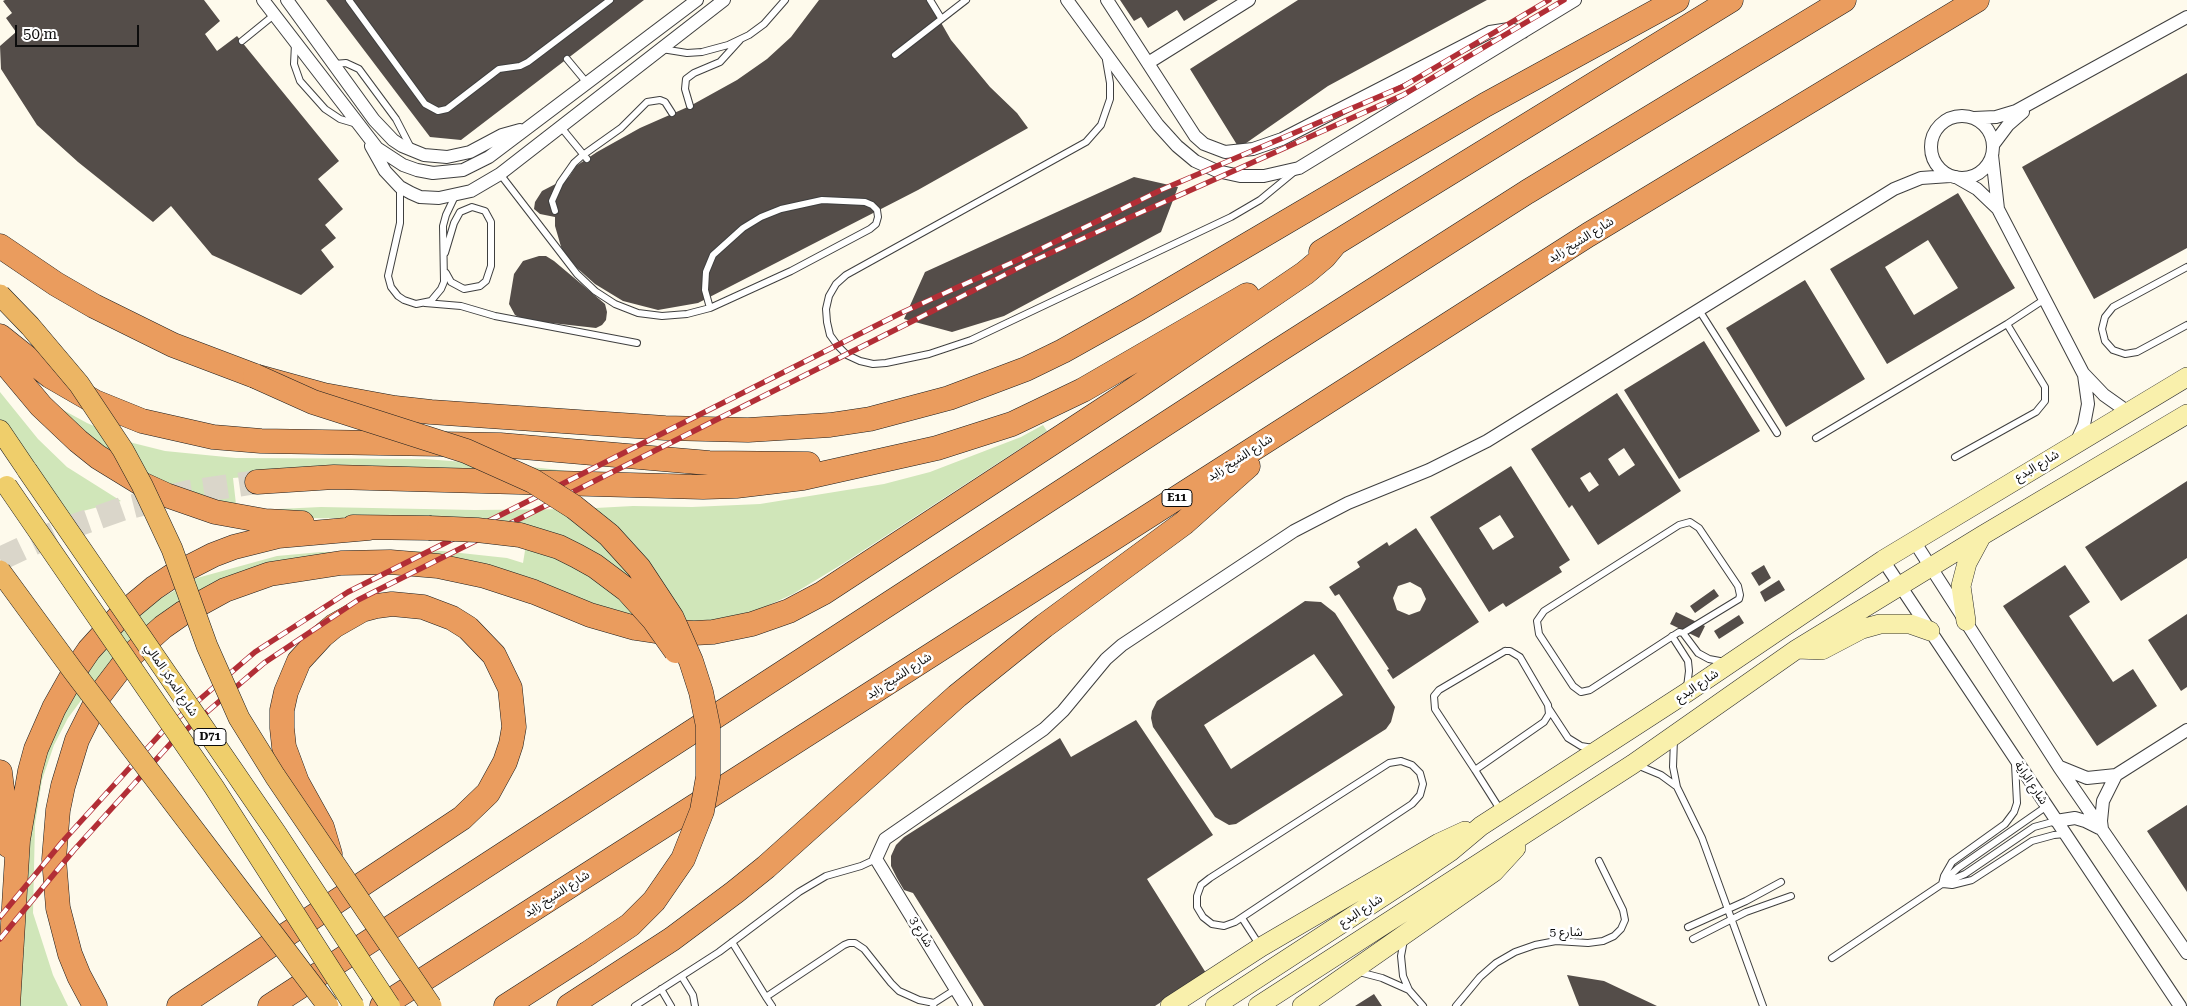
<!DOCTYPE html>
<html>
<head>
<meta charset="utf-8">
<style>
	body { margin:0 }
	#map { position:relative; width:2187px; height:1006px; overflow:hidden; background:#fefaec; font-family:"Roboto Serif",serif }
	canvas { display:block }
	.scale { position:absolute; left:15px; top:25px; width:124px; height:22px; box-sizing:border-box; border:2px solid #0c0c0c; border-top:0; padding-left:6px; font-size:15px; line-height:18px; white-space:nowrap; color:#0c0c0c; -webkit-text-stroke:4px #fff; paint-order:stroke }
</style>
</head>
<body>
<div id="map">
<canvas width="2187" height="1006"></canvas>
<div class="scale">50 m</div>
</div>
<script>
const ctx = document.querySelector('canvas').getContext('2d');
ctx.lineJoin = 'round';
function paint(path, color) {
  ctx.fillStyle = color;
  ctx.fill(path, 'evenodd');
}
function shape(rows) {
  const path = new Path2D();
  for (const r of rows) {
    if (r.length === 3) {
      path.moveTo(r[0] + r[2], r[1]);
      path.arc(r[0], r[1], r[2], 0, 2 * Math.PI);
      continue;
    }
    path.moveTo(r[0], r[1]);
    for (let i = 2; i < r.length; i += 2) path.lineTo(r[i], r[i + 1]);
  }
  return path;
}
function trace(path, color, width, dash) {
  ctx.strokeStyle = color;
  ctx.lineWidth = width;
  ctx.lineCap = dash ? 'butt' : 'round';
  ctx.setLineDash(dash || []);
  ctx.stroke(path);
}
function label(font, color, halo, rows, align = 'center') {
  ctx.font = font + ' "Roboto Serif","Noto Sans Arabic",serif';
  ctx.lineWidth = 5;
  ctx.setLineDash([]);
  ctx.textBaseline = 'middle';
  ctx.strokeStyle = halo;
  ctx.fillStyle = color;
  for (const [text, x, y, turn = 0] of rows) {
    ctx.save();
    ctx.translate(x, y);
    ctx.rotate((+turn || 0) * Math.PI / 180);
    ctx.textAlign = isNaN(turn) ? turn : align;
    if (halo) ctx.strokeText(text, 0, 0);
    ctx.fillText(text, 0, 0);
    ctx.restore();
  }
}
paint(shape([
	[0,392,38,439,67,467,121,501,83,511,67,518,0,421],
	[54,405,87,423,133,443,165,451,236,458,425,459,541,468,619,477,279,474,233,478,237,513,149,489],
	[1043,425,1047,431,844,563,793,594,758,610,727,620,631,625,490,582,300,565,143,630,100,675,68,718,54,745,42,780,35,824,33,913,53,975,68,1006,16,1006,19,825,67,692,130,620,154,602,197,578,277,556,321,552,442,551,507,558,523,563,529,526,441,519,298,518,257,510,321,507,475,510,577,509,633,506,692,507,760,504,884,484,930,472,1021,437]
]), '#d0e6b9');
paint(shape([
	[5,0,204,0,220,21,205,34,217,51,237,36,339,161,318,179,343,209,325,225,336,238,321,250,334,267,301,295,212,255,171,206,153,222,78,162,37,125,1,69,0,46,16,32,6,18,12,13,3,1],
	[326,0,644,0,461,140,430,137],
	[819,0,928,0,951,40,990,87,1017,113,1028,128,918,190,698,303,658,310,623,301,595,284,577,268,562,250,555,226,555,217,540,214,534,209,535,202,542,191,569,177,576,166,597,152,640,128,690,106,737,80,767,59,791,37],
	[1120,0,1218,0,1184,21,1177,10,1148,28,1141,17,1134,21],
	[1298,0,1487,0,1328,86,1239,148,1190,69],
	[2187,73,2187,248,2094,299,2022,167],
	[1134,177,1178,187,1161,232,1004,316,952,332,904,319,925,272],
	[1958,193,2015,288,1887,364,1830,269],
	[1928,240,1958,288,1914,315,1885,267],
	[539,256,546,256,554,261,605,304,607,312,606,320,602,325,596,328,525,320,515,315,509,304,514,274,523,261],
	[1805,280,1865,379,1786,427,1726,328],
	[1704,341,1760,431,1679,479,1624,390],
	[1617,393,1681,491,1598,545,1572,505,1569,508,1531,449],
	[1624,448,1635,465,1619,476,1608,459],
	[1590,472,1599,485,1589,492,1580,478],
	[1511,466,1570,560,1559,567,1562,572,1506,607,1503,603,1489,612,1430,517],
	[1500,515,1514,537,1493,550,1479,528],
	[2187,481,2187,558,2121,601,2085,547],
	[1416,528,1479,622,1393,679,1387,670,1389,669,1339,594,1335,596,1329,587,1360,567,1357,562,1387,542,1389,546],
	[1410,582,1421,588,1426,599,1420,611,1409,615,1397,610,1393,598,1398,586],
	[1764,565,1771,578,1759,586,1751,573],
	[2065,565,2090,602,2069,616,2113,682,2133,669,2157,706,2097,746,2003,606],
	[1779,580,1785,590,1765,602,1760,592],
	[1714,589,1719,596,1695,613,1690,606],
	[1305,601,1321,602,1335,613,1395,707,1391,722,1386,729,1236,824,1229,825,1215,817,1153,727,1151,718,1152,711,1157,701],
	[1314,654,1343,695,1231,769,1204,725],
	[1676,612,1705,626,1699,638,1670,624],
	[2187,614,2187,687,2181,691,2148,640],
	[1739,615,1744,623,1719,639,1714,631],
	[1136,720,1213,835,1147,879,1206,973,1155,1006,984,1006,913,893,904,890,897,878,891,866,891,856,896,845,904,837,1060,738,1071,757],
	[2187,805,2187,892,2147,831],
	[1567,975,1604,981,1657,1006,1579,1006],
	[1374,994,1382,1006,1355,1006]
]), '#544d49');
trace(shape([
	[0,559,57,532,122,509,189,492,257,482]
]), '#dad6ca', 24, [24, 12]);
const service = shape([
	[349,0,425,104,438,111,447,109,499,69,520,66,528,62,610,0],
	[930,0,941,18],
	[242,41,274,15],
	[295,44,294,64,300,81,325,109,340,119,357,124],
	[662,49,687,53,702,52,728,45,749,35,764,24,785,0],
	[895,55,966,0],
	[567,59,587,83],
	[1106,60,1110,83,1110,99,1101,125,1086,142,846,275,836,284,829,296,826,309,827,322,830,335,838,346,847,355,860,361,873,364,886,363,929,354,971,340,1231,217,1260,200,1294,172],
	[334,64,346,63,359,69,396,119,412,150],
	[690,106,685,89,686,79,694,73,720,62,740,40],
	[560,126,587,159],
	[500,174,577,274,595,291,615,304,638,313,662,316,687,314,710,308,791,271,870,229,876,224,878,217,877,210,872,205,865,202,822,200,781,209,761,217,743,228,713,255,706,272,705,290,710,308],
	[400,187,400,223,388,276,391,287,398,296,404,300,416,304,431,301,441,289,444,282,443,226,446,215,455,196],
	[555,211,552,201,560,183,574,163,583,155,621,128,647,102,660,100,665,102,672,113],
	[445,253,454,223,460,212,472,207,485,211,491,222,491,266,486,281,480,286,464,289,451,282,446,273],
	[2187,267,2113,307,2105,317,2102,329,2105,341,2113,350,2125,354,2137,352,2187,325],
	[425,303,461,306,495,316,637,343],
	[1699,310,1777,433],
	[1816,438,2007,324,2045,299],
	[1955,457,2036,412,2045,401,2045,387,2007,324],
	[1683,633,1739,599,1740,595,1738,586,1699,528,1690,522,1679,525,1544,611,1537,621,1539,634,1573,686,1581,692,1590,690,1679,632,1683,633,1698,653,1709,659,1725,662],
	[1672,636,1688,661,1689,671,1687,687],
	[1505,651,1510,651,1520,657,1548,705,1549,714,1544,722,1475,770,1435,709,1434,696,1439,690,1505,651],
	[1549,709,1568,738,1581,746,1593,748],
	[1674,739,1673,767,1677,787,1702,838,1763,1006],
	[1401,761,1412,765,1420,773,1423,784,1420,795,1412,804,1235,922,1224,926,1212,924,1203,917,1197,907,1197,896,1201,885,1210,878,1389,763,1401,761],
	[1637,765,1661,775,1676,786],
	[1475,770,1501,811],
	[1944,881,1958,868,2047,806],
	[1942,884,1944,876,1952,862,2005,824,2014,812,2017,803,2015,764],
	[1943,884,1952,885,1972,880,2032,841,2054,835,2065,834],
	[1242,918,1260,946],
	[1688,927,1746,901,1781,882],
	[1693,939,1746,912,1791,896],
	[1404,940,1401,956,1403,976,1409,990,1423,1006],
	[732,942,766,997],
	[1832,958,1942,884,1965,874,2034,827,2056,821],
	[1359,972,1382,978,1409,990],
	[682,977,693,995,695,1006],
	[661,989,671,1006],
	[635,1006,719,952,799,892,826,876,861,866,876,859],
	[772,1006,766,997,844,945,849,943,855,943,864,949,891,983,899,991,919,1000,934,1003],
	[933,1006,934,1003,956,989],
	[1456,1006,1480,977,1496,963,1515,952,1535,945,1556,941,1588,943,1603,941,1614,936,1621,929,1625,920,1623,910,1599,861]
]);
const minor = shape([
	[263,0,377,148,403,165,417,170,433,173,463,170,489,157,697,0],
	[287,0,374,120,393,140,402,146,424,155,447,157,470,152,502,135,520,130],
	[1067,0,1158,125,1177,146,1195,161,1217,171,1240,176,1264,176,1299,168,1575,0],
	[1107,0,1195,136,1204,144,1225,152,1253,149,1282,139,1490,32,1509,29,1523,32],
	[1148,63,1249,0],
	[1962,147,31],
	[1974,118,1996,117,2016,111,2187,17],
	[1993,145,2008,125,2023,112],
	[371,146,385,171,400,187,411,193,420,197,439,198,471,191,500,174,724,0],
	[1992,155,1998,209],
	[1956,177,1977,189,1998,209,2083,373,2104,395,2128,412],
	[2076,443,2084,425,2088,404,2084,375],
	[1914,541,2059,767,2187,953],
	[1883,560,2180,1006],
	[2060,767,2087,778,2116,775,2187,730],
	[2056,821,2075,818,2085,821,2099,828],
	[2102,829,2101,821,2103,801,2116,775],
	[966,1006,876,859,885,839,1044,729,1063,711,1106,659,1122,645,1294,531,1348,503,1429,470,1487,441,1894,189,1921,178,1950,176]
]);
const secondary = shape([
	[1966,621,1961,586,1967,563,1981,537],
	[1797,649,1822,650,1862,629,1880,624,1910,624,1930,631],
	[1170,1006,1261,947,1439,843,1465,831],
	[1215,1006,1413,877,1450,852,1481,826,1686,693,1883,560,2187,377],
	[1258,1006,1633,764,1797,649,1983,535,2187,414],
	[1302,1006,1494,872,1516,848]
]);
const primary = shape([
	[0,430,27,470]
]);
const motorway = shape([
	[0,246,56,284,94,306,173,345,255,376,324,395,395,408,431,412,665,428,748,430,830,425,870,419,949,398,1026,369,1063,351,1138,309,1485,105,1677,0],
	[1321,252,1731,0],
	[0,336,50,376,95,402,142,421,213,437,261,441,500,445,709,463,808,464],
	[0,357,41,406,78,441,98,457,142,484,166,495,215,512,265,521,302,523],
	[257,482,334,477,703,487,736,486,803,478,937,448,1012,424,1083,390,1247,295],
	[353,527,429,528],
	[0,772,9,846],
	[8,1006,18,840,30,771,36,749,54,708,76,669,89,650,119,617,154,588,172,576,213,555,234,547,278,536,369,528],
	[95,1006,79,976,70,954,58,908,54,859,58,810,63,786,77,740,99,696,128,658,163,627,183,613,225,590,270,574,341,563,390,562,438,566,485,576,534,592,590,615,635,628,655,631,694,633,713,632,752,624,789,611,823,593,1133,390,1305,273,1324,257,1334,245],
	[179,1006,462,818,488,793,505,762,511,744,514,727,510,688,494,655,468,628,452,618,423,607,392,604,377,606,362,610,334,626,322,636,299,661,286,692,282,710,282,728,284,747,297,782,322,827,330,854],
	[270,1006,1273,354,1527,192,1844,0],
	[382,1006,1588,235,1977,0],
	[506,1006,587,954],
	[569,1006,672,939,735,892,766,867,957,696,1044,626,1184,523,1248,466]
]);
trace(service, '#3f3f3f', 8);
trace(minor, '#3f3f3f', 14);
trace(secondary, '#2e2e2e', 20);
trace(primary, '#1d1d1d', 21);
trace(motorway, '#1d1d1d', 25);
trace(service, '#fff', 6);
trace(minor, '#fff', 12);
trace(secondary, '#f9f0ac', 19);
trace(primary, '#efce6b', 20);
trace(motorway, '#ea9c5e', 24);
const rail = shape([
	[0,917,63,841,164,730,255,652,348,592,901,313,1024,257,1161,190,1404,86,1549,0],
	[0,939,74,850,172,742,264,663,358,600,1028,263,1403,95,1564,0]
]);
trace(rail, '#b22e36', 5.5);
trace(rail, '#fff', 4, [11]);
const primaryBridge = shape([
	[27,470,277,834,390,1006],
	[7,486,214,787,354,1006]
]);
const trunkBridge = shape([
	[0,295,30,326,79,384,123,450,142,485,172,549,207,646,239,718,275,776,431,1006],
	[0,571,74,672,328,1006]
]);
const motorwayBridge = shape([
	[255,376,313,402,466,451,533,481,574,507,609,535,639,568,672,618,691,661,701,692,708,726,708,777,702,811,683,859,654,901,630,925,587,954],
	[429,528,477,530,520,535,559,547,577,556,595,566,627,590,654,620,676,651]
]);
trace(primaryBridge, '#1d1d1d', 21, []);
trace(trunkBridge, '#1d1d1d', 22, []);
trace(motorwayBridge, '#1d1d1d', 25, []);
trace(primaryBridge, '#efce6b', 20);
trace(trunkBridge, '#ecb564', 21);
trace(motorwayBridge, '#ea9c5e', 24);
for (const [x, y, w] of [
	[1177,498,30],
	[210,737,32]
]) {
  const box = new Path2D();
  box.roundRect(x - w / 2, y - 8.5, w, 17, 4);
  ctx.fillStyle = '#fff';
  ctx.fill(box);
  trace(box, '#0c0c0c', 1);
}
label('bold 11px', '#0c0c0c', null, [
	["E11",1177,498],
	["D71",210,737]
]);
label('12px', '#0c0c0c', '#fff', [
	["شارع الشيخ زايد",1581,240,-32],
	["شارع الشيخ زايد",1240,458,-33],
	["شارع البدع",2037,466,-31],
	["شارع الشيخ زايد",899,676,-33],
	["شارع المركز المالي",171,680,56],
	["شارع البدع",1697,686,-34],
	["شارع الراية",2031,783,56],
	["شارع الشيخ زايد",557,894,-33],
	["شارع البدع",1361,911,-33],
	["شارع 3",921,932,59],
	["شارع 5",1566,932]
]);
</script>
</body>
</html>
